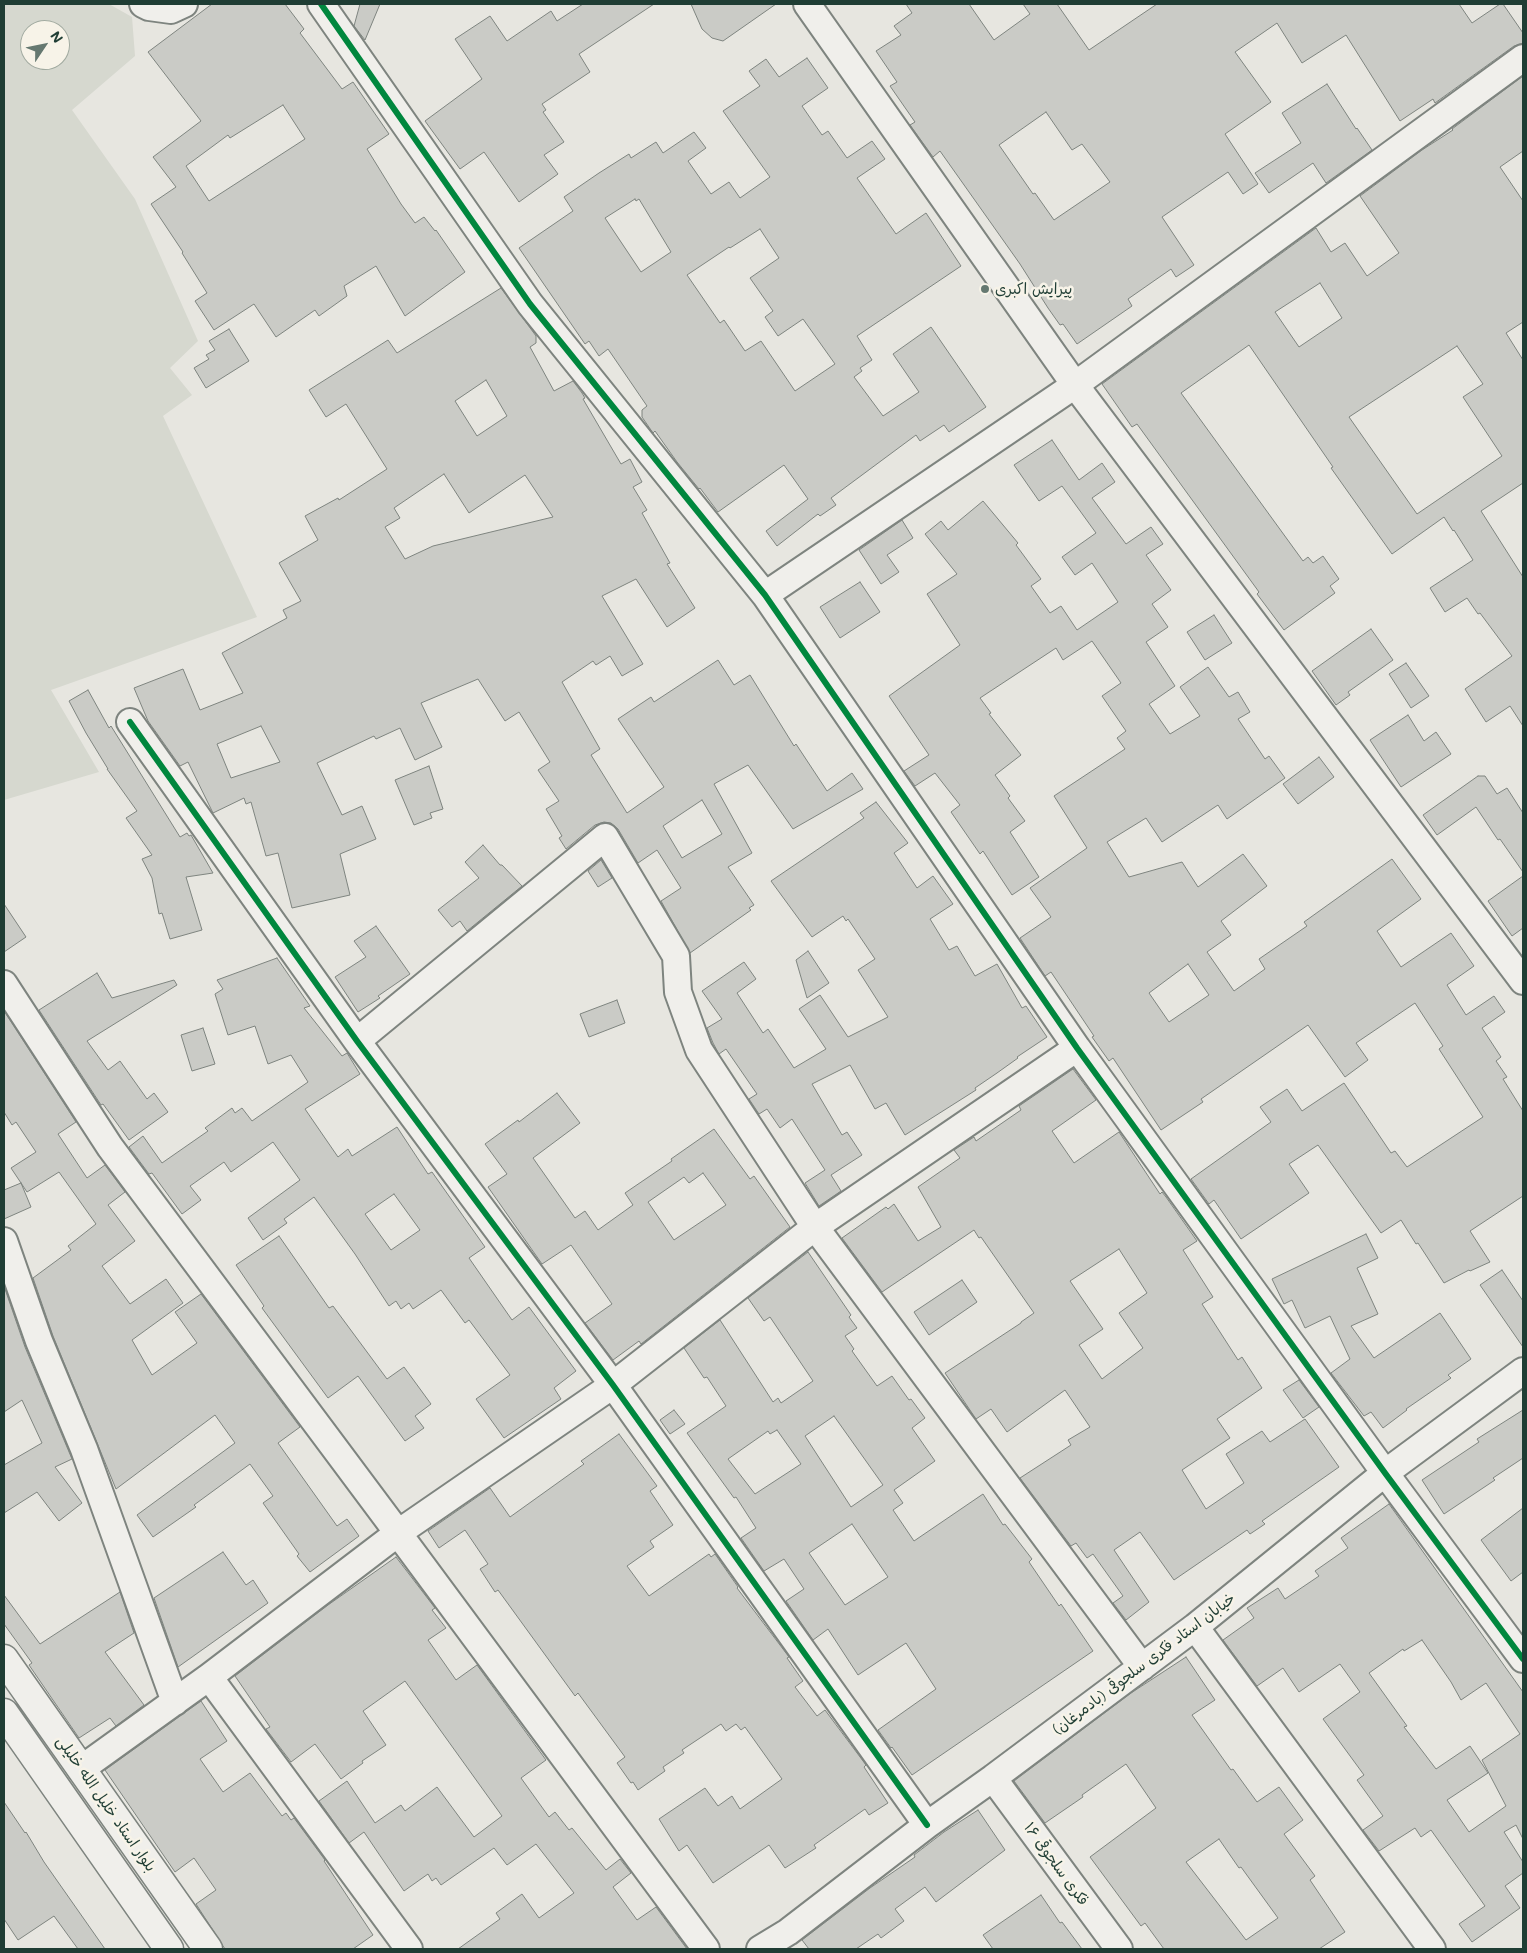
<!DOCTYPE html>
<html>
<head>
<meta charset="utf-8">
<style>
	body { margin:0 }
	#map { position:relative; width:1527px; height:1953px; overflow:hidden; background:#e7e6e0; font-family:Mali,sans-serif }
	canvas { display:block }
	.frame { position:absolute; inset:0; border:5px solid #1f3d34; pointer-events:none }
	.north { position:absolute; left:20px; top:20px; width:50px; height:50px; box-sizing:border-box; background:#f7f3e8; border:1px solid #a1aaa0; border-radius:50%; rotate:56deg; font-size:14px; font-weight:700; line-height:20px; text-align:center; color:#1f3d34 }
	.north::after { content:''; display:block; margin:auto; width:18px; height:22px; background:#657870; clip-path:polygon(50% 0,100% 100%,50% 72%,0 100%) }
</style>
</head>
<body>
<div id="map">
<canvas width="1527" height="1953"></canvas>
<div class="frame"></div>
<div class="north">N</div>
</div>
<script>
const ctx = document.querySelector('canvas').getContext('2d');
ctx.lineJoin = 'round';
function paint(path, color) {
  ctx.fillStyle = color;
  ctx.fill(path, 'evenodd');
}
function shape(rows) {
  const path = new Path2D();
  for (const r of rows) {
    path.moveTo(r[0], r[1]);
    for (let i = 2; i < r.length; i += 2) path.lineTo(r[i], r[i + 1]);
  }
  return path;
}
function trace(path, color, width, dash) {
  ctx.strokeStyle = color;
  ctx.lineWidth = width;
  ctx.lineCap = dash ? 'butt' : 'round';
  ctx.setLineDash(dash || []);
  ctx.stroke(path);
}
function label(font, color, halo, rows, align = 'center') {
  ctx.font = font + ' Mali,"Playpen Sans Arabic",sans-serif';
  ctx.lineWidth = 5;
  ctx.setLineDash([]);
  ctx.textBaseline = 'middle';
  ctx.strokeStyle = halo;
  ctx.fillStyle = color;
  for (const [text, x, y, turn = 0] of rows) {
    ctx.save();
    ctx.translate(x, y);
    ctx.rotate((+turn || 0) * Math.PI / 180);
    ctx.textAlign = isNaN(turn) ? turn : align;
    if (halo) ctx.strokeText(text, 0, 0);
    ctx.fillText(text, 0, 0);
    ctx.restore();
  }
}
paint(shape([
	[4,4,109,4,132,17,135,56,72,110,135,199,198,341,170,368,192,395,163,416,257,617,51,690,99,772,4,800],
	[30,30,60,30,60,60,30,60]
]), '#d6d8cf');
const building = shape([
	[212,4,285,4,304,29,300,33,342,89,353,82,389,134,367,149,401,204,415,223,424,217,435,231,436,230,465,272,405,316,376,266,344,286,347,296,319,316,315,310,276,337,254,304,214,330,195,301,207,293,182,253,183,252,151,204,176,187,153,157,201,121,148,52,212,4],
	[283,105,305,139,209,201,186,166,228,135,230,138,283,105],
	[360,4,380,4,365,40,354,26,360,4],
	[583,4,654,4,579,54,590,72,542,104,546,110,543,112,564,142,544,155,558,174,519,202,484,152,460,169,425,121,482,79,455,39,490,16,507,41,551,11,557,21,583,4],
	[691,4,776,4,723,41,712,38,702,29,691,4],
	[906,4,969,4,994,40,1030,14,1023,4,1057,4,1089,50,1157,4,1459,4,1472,23,1500,4,1503,4,1523,33,1523,43,1514,46,1435,103,1433,99,1400,121,1346,35,1302,63,1277,23,1235,52,1271,102,1225,134,1258,184,1243,194,1228,172,1162,217,1194,265,1176,277,1171,269,1128,299,1132,306,1077,344,1063,324,1060,325,1048,308,1020,264,940,151,933,157,910,125,915,122,890,86,897,82,876,51,901,35,894,26,912,13,906,4],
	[1046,112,1072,150,1082,144,1110,182,1054,220,1035,193,1033,194,999,145,1046,112],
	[807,58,828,88,802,106,822,135,828,131,847,158,872,141,885,159,857,178,896,234,926,213,961,266,857,336,872,360,860,368,862,371,854,377,883,416,919,392,893,354,931,327,986,407,949,432,944,425,920,441,916,435,831,498,836,505,820,516,818,514,777,546,766,531,808,499,784,465,718,512,700,488,699,489,677,462,655,431,653,433,642,417,642,410,647,406,608,349,599,356,589,341,585,344,519,248,573,211,564,197,599,173,629,154,631,158,656,142,663,153,694,132,706,148,688,161,711,194,729,182,740,198,770,177,723,111,760,86,749,71,766,59,779,77,807,58],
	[635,199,636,201,639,199,671,252,641,272,605,218,635,199],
	[760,229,779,258,750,278,773,311,765,317,778,336,803,319,835,364,795,391,761,341,745,351,724,320,720,323,687,275,729,247,730,248,760,229],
	[1523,76,1523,151,1500,167,1523,201,1523,322,1506,333,1523,360,1523,483,1481,511,1523,577,1523,726,1510,706,1486,722,1465,689,1512,656,1480,613,1478,614,1467,598,1445,612,1430,588,1473,560,1454,530,1453,531,1444,517,1392,554,1331,468,1333,467,1249,345,1181,393,1303,561,1308,557,1313,563,1323,556,1339,579,1330,586,1335,593,1284,630,1257,594,1259,592,1137,424,1132,427,1102,384,1316,228,1331,252,1345,243,1367,276,1399,253,1360,196,1422,150,1453,130,1452,129,1523,76],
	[1320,283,1342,318,1299,347,1275,312,1320,283],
	[1457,346,1483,384,1463,397,1502,456,1417,514,1349,417,1457,346],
	[1327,84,1356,129,1357,128,1372,150,1326,183,1313,163,1269,193,1255,173,1301,143,1282,113,1327,84],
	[501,288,536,336,536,343,530,347,554,391,573,381,582,393,585,398,583,399,621,464,630,459,642,482,633,487,647,510,642,513,670,563,667,564,695,608,667,627,636,579,602,596,643,664,622,676,610,656,596,665,593,661,562,682,600,749,591,755,627,813,664,787,618,719,651,697,654,702,718,660,734,685,750,675,794,746,796,744,827,791,852,773,863,789,793,829,748,765,714,784,752,853,728,867,754,905,749,908,751,910,690,953,661,901,681,888,657,850,638,863,618,829,611,823,604,822,595,825,566,849,559,838,562,836,546,809,559,801,538,770,550,762,519,712,505,721,478,679,421,703,442,747,415,760,400,728,376,739,374,736,317,763,342,815,362,806,376,839,340,854,350,895,292,908,278,853,266,856,251,802,246,804,244,798,213,813,188,762,180,766,148,721,134,688,183,669,200,710,243,693,222,653,287,618,283,610,301,601,279,563,318,540,305,516,338,498,339,500,387,469,346,404,326,417,309,390,388,340,397,353,501,288],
	[486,380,507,416,477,436,455,401,486,380],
	[444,474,469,513,525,475,553,517,433,546,405,559,385,527,400,518,394,508,444,474],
	[261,726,280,762,231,778,217,744,261,726],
	[702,800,722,834,682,858,663,826,702,800],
	[229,329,249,361,206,388,194,368,209,359,206,355,215,350,209,341,229,329],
	[1052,440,1079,480,1102,463,1115,482,1092,498,1126,544,1151,527,1163,544,1146,555,1171,590,1152,604,1168,627,1146,642,1175,686,1149,704,1170,734,1200,716,1180,687,1208,667,1229,697,1238,692,1250,712,1238,719,1265,759,1269,756,1285,778,1227,819,1218,805,1162,842,1146,818,1107,842,1129,877,1182,862,1198,887,1243,854,1267,886,1221,921,1231,935,1207,952,1234,991,1265,969,1259,959,1307,926,1304,922,1392,859,1421,899,1377,931,1401,967,1451,933,1474,966,1447,985,1466,1015,1494,996,1505,1012,1482,1028,1501,1057,1496,1061,1507,1077,1503,1079,1523,1111,1523,1196,1470,1231,1490,1262,1470,1271,1469,1270,1444,1283,1418,1243,1416,1244,1401,1220,1381,1233,1318,1145,1289,1164,1309,1193,1241,1239,1214,1200,1209,1204,1191,1179,1271,1122,1260,1107,1287,1089,1302,1111,1344,1083,1391,1153,1395,1151,1407,1167,1483,1117,1439,1049,1443,1046,1415,1003,1356,1043,1368,1060,1345,1077,1308,1025,1201,1099,1203,1102,1161,1130,1113,1058,1109,1061,1092,1037,1094,1036,1051,972,1045,976,1020,938,1051,917,1030,888,1087,848,1054,796,1125,749,1117,738,1126,731,1102,696,1121,683,1092,641,1063,660,1056,648,980,698,991,713,989,714,1021,755,995,775,1010,796,1008,798,1025,821,1010,832,1039,877,1012,895,983,851,980,854,951,812,960,805,935,773,915,786,904,771,929,755,889,696,960,645,927,594,957,574,925,534,941,521,948,530,983,501,1018,543,1016,545,1041,579,1031,586,1050,613,1061,606,1077,630,1118,602,1092,563,1075,575,1062,557,1096,533,1062,486,1039,501,1014,465,1052,440],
	[1188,964,1209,995,1169,1022,1149,993,1188,964],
	[902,520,913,538,887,555,899,572,881,584,859,550,902,520],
	[860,582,880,612,840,638,820,607,860,582],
	[1214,615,1232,643,1205,660,1187,632,1214,615],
	[1371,629,1393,660,1348,692,1350,695,1336,705,1312,671,1371,629],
	[1406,663,1429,696,1411,708,1389,674,1406,663],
	[88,690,109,728,111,726,180,837,187,833,189,836,191,835,213,873,186,877,202,930,170,939,162,913,159,914,152,878,142,859,152,855,126,818,137,811,107,769,108,769,86,733,69,701,88,690],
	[1408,715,1424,741,1436,732,1451,754,1401,787,1370,740,1408,715],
	[1319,757,1334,777,1298,804,1283,784,1319,757],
	[429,766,443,809,430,813,432,818,414,825,395,780,429,766],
	[1478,776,1485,776,1497,794,1507,788,1523,813,1523,872,1500,839,1498,840,1476,807,1437,835,1423,815,1478,776],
	[876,802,908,843,894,853,917,888,933,876,953,904,930,919,949,950,957,946,975,976,997,964,1022,1008,1026,1006,1047,1037,1017,1057,1018,1058,997,1073,975,1088,976,1090,905,1135,886,1103,875,1109,850,1065,812,1084,842,1135,847,1132,862,1155,831,1175,841,1191,819,1206,805,1183,825,1170,792,1119,780,1128,767,1109,759,1114,749,1099,757,1094,726,1049,719,1054,713,1043,707,1028,722,1019,702,991,744,962,756,979,737,993,763,1033,768,1029,794,1068,826,1049,799,1009,820,995,848,1037,888,1017,858,970,875,959,848,919,846,921,843,916,812,937,771,881,864,818,860,813,876,802],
	[483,845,500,865,502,865,522,886,467,931,460,921,452,927,438,910,479,878,465,862,483,845],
	[601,860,612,878,598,887,588,871,601,860],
	[1523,876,1523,928,1512,936,1488,901,1523,876],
	[4,904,26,937,4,952,4,904],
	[376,926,410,974,378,996,380,998,358,1012,335,977,366,957,354,941,376,926],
	[808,951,829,983,807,998,796,960,808,951],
	[277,958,310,1006,304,1008,342,1056,347,1053,360,1074,305,1109,338,1157,348,1149,352,1156,397,1127,428,1174,432,1172,485,1247,469,1258,512,1320,529,1307,576,1371,554,1388,561,1399,504,1438,476,1399,510,1375,469,1320,465,1323,441,1290,413,1309,409,1303,401,1309,396,1301,389,1306,355,1254,314,1197,284,1219,287,1223,263,1240,248,1218,300,1180,273,1142,231,1172,224,1162,190,1186,201,1200,182,1214,152,1173,149,1174,129,1147,143,1136,162,1163,208,1131,205,1128,232,1108,235,1113,242,1108,252,1121,308,1082,291,1055,268,1064,255,1026,228,1035,215,994,223,989,217,980,277,958],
	[394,1194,420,1230,391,1250,365,1214,394,1194],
	[97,973,112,998,174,980,177,985,87,1041,108,1070,120,1061,147,1099,154,1093,168,1112,129,1140,103,1104,101,1105,39,1010,97,973],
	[617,1000,625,1023,589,1037,580,1014,617,1000],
	[4,1011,76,1122,58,1134,87,1178,105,1165,125,1192,108,1205,135,1241,102,1266,130,1304,166,1279,183,1303,132,1340,152,1375,197,1343,175,1312,201,1294,300,1427,278,1443,337,1526,347,1519,359,1536,310,1572,297,1556,299,1554,263,1503,273,1496,250,1464,194,1505,196,1507,153,1537,137,1515,235,1443,215,1415,116,1489,53,1336,33,1278,71,1250,68,1246,96,1224,59,1172,27,1192,11,1168,36,1152,16,1122,12,1125,4,1112,4,1011],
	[203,1028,215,1064,192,1071,181,1035,203,1028],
	[1073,1069,1096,1100,1052,1131,1074,1163,1119,1132,1160,1194,1162,1192,1166,1197,1197,1241,1183,1250,1213,1297,1202,1304,1238,1360,1242,1357,1262,1388,1217,1419,1230,1438,1182,1470,1206,1509,1244,1483,1226,1454,1262,1431,1270,1442,1305,1419,1339,1467,1262,1521,1265,1524,1250,1534,1247,1530,1174,1580,1140,1532,1114,1550,1149,1602,1126,1620,1113,1603,1123,1596,1093,1554,1087,1558,1076,1543,1071,1546,1020,1478,1071,1445,1068,1440,1090,1427,1065,1390,1007,1432,991,1409,976,1419,945,1373,1021,1323,1021,1322,1034,1313,981,1237,979,1238,974,1230,882,1292,842,1238,886,1207,888,1209,894,1204,918,1241,941,1227,918,1187,960,1158,954,1150,974,1137,976,1141,1021,1110,1019,1106,1073,1069],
	[1119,1249,1147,1293,1119,1313,1143,1348,1102,1379,1079,1345,1103,1329,1070,1281,1119,1249],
	[557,1093,580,1123,533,1158,575,1218,585,1211,598,1230,633,1205,625,1193,672,1161,671,1159,714,1129,750,1179,754,1176,790,1227,641,1344,639,1341,613,1360,585,1323,612,1304,571,1245,542,1264,488,1187,507,1174,485,1144,518,1120,519,1122,557,1093],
	[703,1173,726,1205,674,1240,648,1202,684,1177,689,1183,703,1173],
	[21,1183,31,1207,4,1219,4,1190,21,1183],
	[1366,1234,1378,1258,1357,1268,1378,1314,1351,1326,1374,1358,1440,1313,1471,1359,1448,1375,1451,1378,1406,1409,1407,1410,1383,1428,1371,1412,1364,1416,1331,1373,1350,1359,1330,1316,1305,1328,1292,1300,1284,1304,1272,1279,1366,1234],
	[279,1236,329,1308,333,1306,387,1379,404,1367,431,1404,415,1416,424,1428,405,1441,358,1376,328,1398,262,1308,264,1306,236,1265,279,1236],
	[808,1252,851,1315,849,1317,857,1328,845,1336,854,1349,852,1351,877,1386,892,1376,909,1400,911,1399,925,1418,912,1428,935,1461,894,1490,903,1503,893,1510,914,1541,983,1494,1003,1525,1005,1524,1032,1559,1029,1562,1059,1606,1061,1604,1093,1651,912,1775,892,1747,891,1748,878,1730,936,1689,906,1643,858,1675,828,1629,813,1640,786,1601,804,1589,784,1559,764,1571,741,1538,756,1528,736,1497,734,1498,687,1433,726,1406,707,1377,704,1378,684,1348,720,1320,773,1402,778,1398,781,1403,813,1381,770,1317,764,1321,748,1298,808,1252],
	[834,1416,883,1485,851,1507,805,1436,834,1416],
	[777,1430,801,1464,755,1494,728,1459,768,1431,770,1434,777,1430],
	[852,1524,888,1577,845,1605,809,1553,852,1524],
	[1502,1270,1523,1301,1523,1347,1480,1285,1502,1270],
	[962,1280,977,1302,929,1335,914,1312,962,1280],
	[4,1286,25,1347,72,1459,55,1467,82,1503,59,1521,37,1492,4,1513,4,1465,42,1443,22,1400,4,1412,4,1286],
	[1299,1380,1319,1407,1303,1418,1283,1390,1299,1380],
	[674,1410,685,1424,670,1434,660,1420,674,1410],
	[1523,1410,1523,1458,1493,1478,1495,1480,1444,1514,1422,1480,1479,1442,1477,1439,1523,1410],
	[619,1434,657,1486,650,1491,673,1525,650,1541,654,1547,627,1566,649,1596,709,1554,711,1557,715,1554,738,1587,737,1588,789,1657,787,1658,803,1681,795,1687,817,1716,825,1710,866,1765,864,1767,888,1803,869,1815,865,1809,814,1845,816,1848,785,1868,769,1845,713,1883,687,1845,679,1851,659,1819,705,1788,718,1806,732,1796,740,1809,782,1779,745,1727,741,1730,736,1724,726,1731,721,1724,682,1750,684,1753,663,1767,665,1771,638,1790,633,1782,631,1783,617,1763,625,1757,578,1693,575,1696,498,1590,495,1592,480,1569,488,1564,465,1530,439,1548,428,1531,490,1488,510,1517,584,1464,581,1461,619,1434],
	[1389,1504,1523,1692,1523,1839,1516,1825,1504,1832,1523,1862,1523,1873,1505,1886,1520,1908,1472,1942,1459,1924,1485,1906,1431,1830,1421,1837,1415,1828,1379,1851,1363,1830,1383,1816,1357,1780,1364,1775,1323,1719,1360,1692,1340,1664,1299,1692,1283,1668,1257,1686,1223,1640,1254,1618,1247,1608,1278,1588,1285,1599,1319,1576,1315,1571,1348,1548,1341,1538,1389,1504],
	[1422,1640,1451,1682,1461,1700,1486,1683,1520,1734,1482,1760,1506,1806,1469,1832,1447,1800,1488,1773,1470,1746,1436,1769,1404,1727,1407,1726,1369,1673,1403,1649,1404,1651,1422,1640],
	[1523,1508,1523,1572,1511,1581,1481,1540,1523,1508],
	[223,1552,246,1585,253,1580,268,1603,178,1667,154,1598,223,1552],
	[396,1557,435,1608,432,1610,446,1628,428,1640,456,1680,477,1665,546,1760,521,1778,549,1817,555,1812,569,1830,572,1828,606,1870,620,1859,631,1873,613,1887,637,1920,656,1907,687,1949,458,1949,500,1919,496,1913,522,1894,539,1918,574,1893,536,1844,507,1865,494,1848,441,1885,436,1878,432,1881,428,1874,404,1891,364,1832,349,1843,319,1801,347,1781,375,1823,401,1805,405,1811,437,1787,474,1837,502,1816,405,1681,363,1711,386,1745,362,1761,363,1763,341,1779,315,1744,291,1762,266,1729,270,1727,235,1676,328,1605,396,1557],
	[120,1592,134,1633,105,1652,144,1705,116,1726,110,1718,79,1738,29,1665,32,1663,4,1624,4,1595,40,1644,120,1592],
	[1186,1657,1215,1700,1192,1715,1231,1770,1233,1769,1257,1802,1279,1787,1303,1820,1284,1834,1315,1876,1310,1880,1345,1932,1319,1949,1164,1949,1145,1923,1141,1926,1090,1857,1156,1808,1126,1764,1082,1795,1083,1797,1045,1823,1014,1781,1131,1693,1186,1657],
	[1219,1839,1239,1868,1241,1867,1278,1918,1246,1940,1186,1862,1219,1839],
	[201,1701,227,1741,200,1759,223,1792,250,1773,282,1816,286,1813,291,1820,294,1818,325,1860,324,1861,373,1935,353,1949,225,1949,196,1904,216,1890,194,1858,175,1872,105,1770,201,1701],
	[4,1802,25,1833,26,1832,44,1862,105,1949,78,1949,54,1916,18,1940,4,1919,4,1802],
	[978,1810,1005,1850,936,1902,925,1887,895,1909,904,1921,881,1938,878,1934,856,1949,809,1949,802,1940,870,1888,915,1857,914,1855,944,1832,978,1810],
	[1041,1895,1060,1923,1062,1922,1082,1949,993,1949,983,1935,1041,1895]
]);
paint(building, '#cacbc6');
trace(building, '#7e847f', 1);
const minor = shape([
	[143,4,149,7,171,10,184,4],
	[321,4,530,304,765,595,1077,1048,1385,1473,1523,1659],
	[807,4,1075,385,1523,981],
	[765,595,1075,385,1523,58],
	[130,722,357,1041,613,1385,927,1825],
	[4,984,110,1147,398,1533,706,1949],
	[357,1041,605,837,676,956,678,992,699,1050,815,1227,1142,1667],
	[4,1241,39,1341,84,1449,175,1702],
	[1195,1627,1432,1949],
	[209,1677,409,1949],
	[81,1769,209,1677,398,1533,613,1385,815,1227,1077,1048],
	[993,1778,1119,1949],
	[760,1949,788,1932,927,1825,993,1778,1195,1627,1385,1473,1523,1371]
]);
const secondary = shape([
	[4,1659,208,1949],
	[4,1713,169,1949]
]);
trace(minor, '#7e847f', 30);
trace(secondary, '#7e847f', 31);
trace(minor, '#f0efeb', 26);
trace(secondary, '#f0efeb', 28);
trace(shape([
	[321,4,530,304,765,595,1077,1048,1385,1473,1523,1659],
	[130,722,357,1041,613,1385,927,1825]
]), '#00873e', 6);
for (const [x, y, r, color] of [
	[985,289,5,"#657870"]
]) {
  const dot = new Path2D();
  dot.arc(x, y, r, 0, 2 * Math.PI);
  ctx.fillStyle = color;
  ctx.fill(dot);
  trace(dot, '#f7f3e8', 2);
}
label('15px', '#1f3d34', '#f7f3e8', [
	["پیرایش اکبری",995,289]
], 'left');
label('15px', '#1f3d34', '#f7f3e8', [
	["خیابان استاد فکری سلجوقی (بادمرغان)",1144,1664,-37],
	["بلوار استاد خلیل الله خلیلی",106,1804,55],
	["فکری سلجوقی ۱۶",1056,1864,54]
]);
</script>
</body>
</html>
